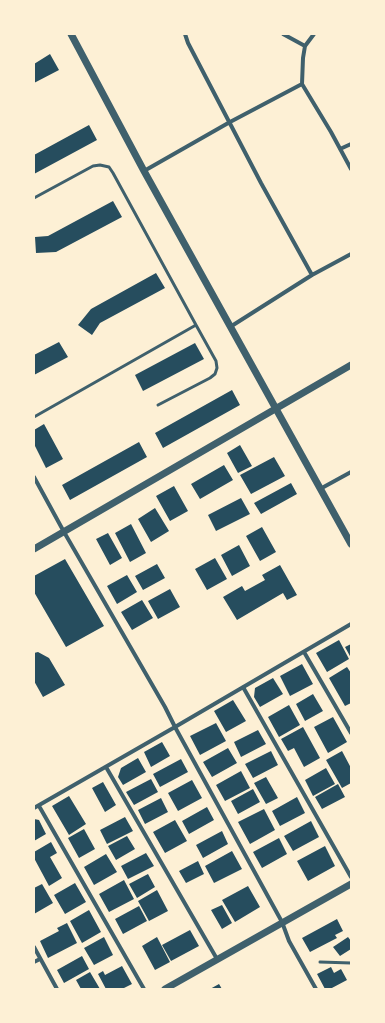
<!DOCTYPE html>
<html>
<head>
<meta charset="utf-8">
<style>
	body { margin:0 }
	#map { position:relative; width:385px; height:1023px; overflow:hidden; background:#fdf0d5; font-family:"Asap Condensed",sans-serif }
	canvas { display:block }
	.frame { position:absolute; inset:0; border:35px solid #fdf0d5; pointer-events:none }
</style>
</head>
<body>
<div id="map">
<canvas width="385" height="1023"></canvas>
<div class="frame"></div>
</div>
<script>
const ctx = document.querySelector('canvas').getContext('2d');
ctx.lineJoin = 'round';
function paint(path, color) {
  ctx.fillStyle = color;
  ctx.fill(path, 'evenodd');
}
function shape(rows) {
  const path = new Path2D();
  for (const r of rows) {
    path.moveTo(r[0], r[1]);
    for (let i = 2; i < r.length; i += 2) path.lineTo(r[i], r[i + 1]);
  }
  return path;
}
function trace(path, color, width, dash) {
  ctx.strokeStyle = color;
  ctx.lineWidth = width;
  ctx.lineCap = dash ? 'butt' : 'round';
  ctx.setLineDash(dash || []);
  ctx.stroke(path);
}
paint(shape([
	[50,54,59,70,34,83,34,64],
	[89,125,97,140,34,174,34,155],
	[113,201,122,217,56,252,36,253,35,237,48,236],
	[156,273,165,288,100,323,92,335,78,325,91,309],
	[59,342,68,357,34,375,34,355],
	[195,343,204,359,143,391,135,375],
	[232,390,240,405,163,448,155,433],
	[44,424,63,459,46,468,34,444,34,430],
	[139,442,147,457,70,500,62,485],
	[240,445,252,466,238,473,227,453],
	[274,457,285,476,251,494,240,475],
	[224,465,233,480,200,499,191,484],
	[291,483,297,494,261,514,254,503],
	[174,486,188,511,170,521,156,496],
	[241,498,250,514,216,531,208,515],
	[155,508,169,531,151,542,138,519],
	[131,524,146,553,130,562,115,533],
	[262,527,276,552,260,561,246,536],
	[108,533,122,558,110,565,96,539],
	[239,545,250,566,232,576,221,555],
	[215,558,227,579,207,590,195,569],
	[65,559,104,626,66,647,34,592,34,576],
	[157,564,165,578,143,590,135,576],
	[280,565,297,595,287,600,283,593,237,620,223,597,242,586,245,591,265,580,262,575],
	[127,575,137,592,117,604,107,586],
	[170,589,180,607,158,619,148,601],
	[142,600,153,618,132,630,121,612],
	[339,640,349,659,327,672,316,653],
	[351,644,351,658,345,647],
	[38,652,49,658,65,685,43,697,34,681,34,653],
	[302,664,313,684,290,696,280,676],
	[347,667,351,673,351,703,345,706,329,678],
	[273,678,283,694,260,707,254,697,255,688],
	[313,694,323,711,305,721,296,704],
	[233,700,246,721,226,732,214,711],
	[289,705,300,725,279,737,268,717],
	[333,717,347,742,328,753,314,727],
	[216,723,226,741,200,755,190,736],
	[303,727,320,758,304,767,294,748,288,751,281,739],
	[258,730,266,744,241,757,234,742],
	[162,742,170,756,151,767,144,752],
	[228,748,237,763,212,777,203,762],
	[271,751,278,765,253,778,245,764],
	[342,751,351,768,351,783,342,788,326,760],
	[138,758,146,772,123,785,118,777,121,768],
	[181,759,188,772,160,787,153,774],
	[326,768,335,784,313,796,305,780],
	[241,771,250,788,225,801,216,785],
	[266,777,278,798,266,804,254,783],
	[151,779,158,792,134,805,126,792],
	[192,780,202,798,178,811,168,793],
	[103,782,116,805,105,812,92,788],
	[338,784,345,797,322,809,315,797],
	[253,789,260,802,238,814,231,801],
	[69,796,86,824,69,835,52,806],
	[297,797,305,813,280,826,272,811],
	[161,798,168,812,145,824,138,810],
	[207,807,214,820,189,834,182,821],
	[264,809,275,830,250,844,238,822],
	[125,817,133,831,107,844,100,830],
	[34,819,39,820,46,834,34,841],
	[175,820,187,841,165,853,153,832],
	[311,821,319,837,293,851,284,836],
	[84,829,95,849,79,858,68,838],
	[222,831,228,844,203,858,196,845],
	[127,836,135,849,116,860,108,846],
	[279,838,287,854,262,868,253,852],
	[51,842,57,853,50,857,62,878,49,886,34,858,34,852],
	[325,846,335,866,308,881,297,861],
	[232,851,242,869,214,883,205,866],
	[146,853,154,866,128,879,121,866],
	[106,854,117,872,94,885,84,867],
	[198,861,204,874,186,883,179,871],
	[148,874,155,887,137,898,129,884],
	[124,880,134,899,109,912,99,894],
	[75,883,86,902,65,914,54,895],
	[42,884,53,903,34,914,34,888],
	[248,886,260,907,235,922,222,900],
	[157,890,168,911,149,921,138,901],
	[222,905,232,923,222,929,211,910],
	[139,906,147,921,123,934,115,919],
	[89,910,101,932,82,943,70,921],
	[337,919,343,931,335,935,337,938,310,952,302,938],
	[67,923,77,943,48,958,40,941,59,931,57,928],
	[190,930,199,946,171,961,162,945],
	[104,937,113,955,94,965,84,948],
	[157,937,170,962,155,970,142,946],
	[348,937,351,941,351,949,340,956,333,947],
	[82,956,89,969,64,983,57,970],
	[122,966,132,984,122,989,106,989,98,974,103,971,105,975],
	[331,967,334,973,341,969,347,980,330,989,325,989,317,974],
	[90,972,100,989,81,989,76,980],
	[219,984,222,989,210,989]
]), '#264d5e');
trace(shape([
	[34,198,93,166,100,165,109,167,113,173,196,325,34,417],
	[158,405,210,378,215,374,217,368,216,361,196,325],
	[320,962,351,963]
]), '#3f606c', 3);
trace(shape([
	[185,34,188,43,261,183,312,275],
	[283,34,305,46],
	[314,34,305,46,303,58,302,84,331,132,351,169],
	[340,149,351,144],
	[144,171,230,122,302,84],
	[230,327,312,275,351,254],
	[34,477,64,532,165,707,175,727,282,922,289,941,316,989],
	[320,489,351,472],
	[304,652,351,733],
	[243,687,351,877],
	[106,767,217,959],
	[39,806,144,989],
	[34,808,175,727,351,624],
	[34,947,57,989],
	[34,962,40,959]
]), '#3f606c', 4);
trace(shape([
	[71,34,144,171,351,544],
	[34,549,351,365],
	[165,989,351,884]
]), '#3f606c', 7);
</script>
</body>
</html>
